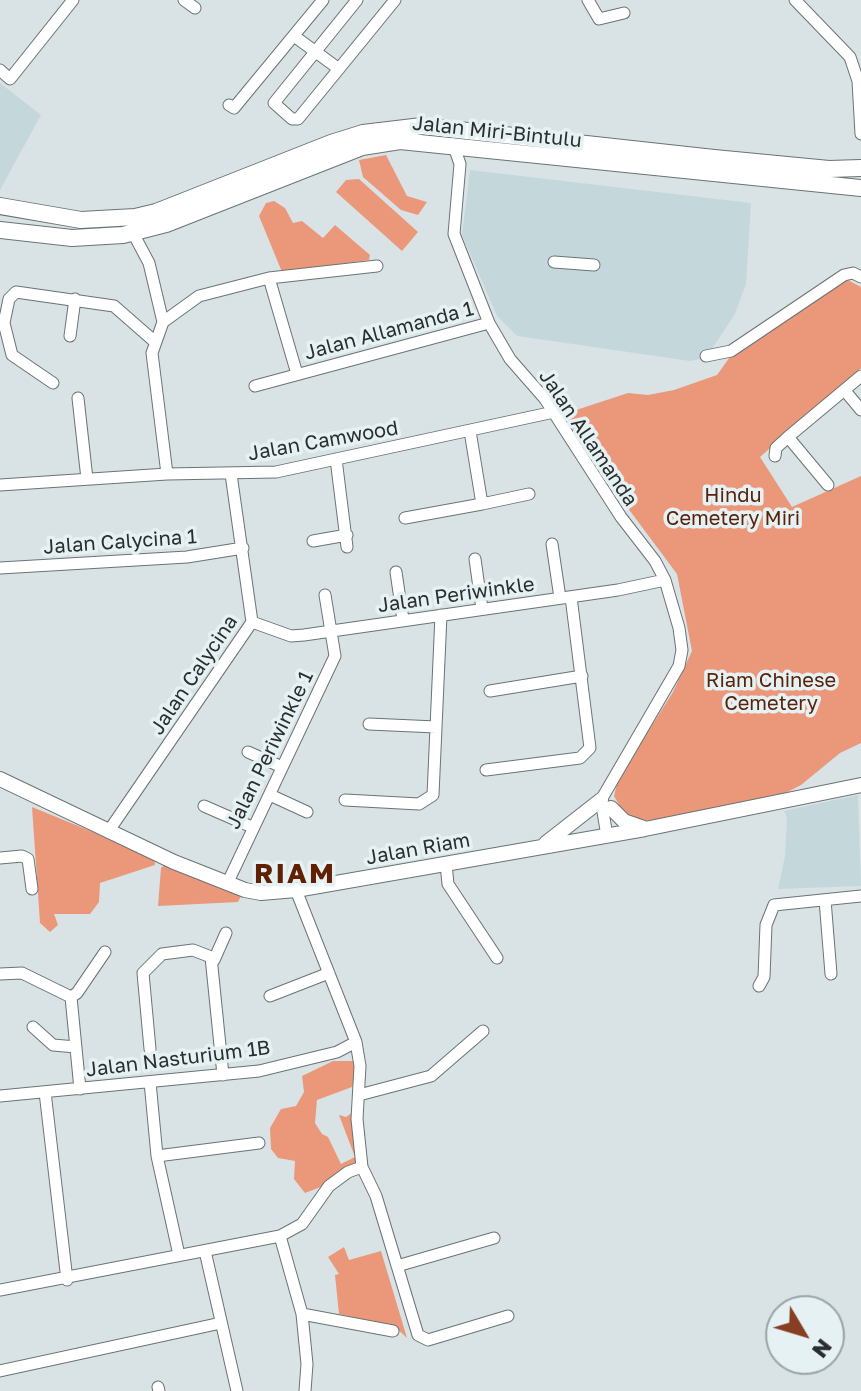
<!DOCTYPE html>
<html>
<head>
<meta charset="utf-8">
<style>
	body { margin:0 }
	#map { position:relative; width:861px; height:1391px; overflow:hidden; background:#d9e3e6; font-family:"Golos Text",sans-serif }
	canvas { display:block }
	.north { position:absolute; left:765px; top:1295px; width:80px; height:80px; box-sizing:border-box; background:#e6f1f3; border:2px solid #9ba3a5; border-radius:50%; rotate:128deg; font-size:22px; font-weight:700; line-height:32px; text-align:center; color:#2a2e2f }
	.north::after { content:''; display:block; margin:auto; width:28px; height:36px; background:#873e22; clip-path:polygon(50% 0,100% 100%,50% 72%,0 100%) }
</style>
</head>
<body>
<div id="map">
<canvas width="861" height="1391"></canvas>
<div class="north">N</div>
</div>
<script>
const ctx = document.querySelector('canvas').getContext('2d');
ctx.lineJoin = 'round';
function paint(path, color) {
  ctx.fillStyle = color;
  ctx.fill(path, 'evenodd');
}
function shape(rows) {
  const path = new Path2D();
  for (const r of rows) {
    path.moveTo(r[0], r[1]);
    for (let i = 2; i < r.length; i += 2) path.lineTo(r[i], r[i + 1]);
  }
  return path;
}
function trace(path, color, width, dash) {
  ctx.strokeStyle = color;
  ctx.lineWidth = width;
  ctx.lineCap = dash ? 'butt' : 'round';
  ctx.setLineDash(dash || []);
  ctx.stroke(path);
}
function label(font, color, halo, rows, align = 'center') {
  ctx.font = font + ' "Golos Text",sans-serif';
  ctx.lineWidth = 7;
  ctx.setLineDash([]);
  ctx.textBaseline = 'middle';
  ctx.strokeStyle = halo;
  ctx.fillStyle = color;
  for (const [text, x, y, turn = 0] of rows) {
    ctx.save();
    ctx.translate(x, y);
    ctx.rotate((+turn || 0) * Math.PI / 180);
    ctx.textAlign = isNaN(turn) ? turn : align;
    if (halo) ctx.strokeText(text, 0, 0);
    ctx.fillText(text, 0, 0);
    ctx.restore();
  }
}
paint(shape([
	[0,83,41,115,0,190],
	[470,170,751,203,746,284,735,314,706,358,690,361,517,336,497,316,462,235],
	[858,795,861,886,778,889,785,856,787,818,784,811]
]), '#c4d8db');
paint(shape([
	[386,155,407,196,427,202,418,215,401,210,363,177,359,160],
	[359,179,418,232,402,251,336,192,346,180],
	[274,201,285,208,293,223,302,221,323,238,335,225,370,255,369,260,282,272,259,216,266,203],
	[844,278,861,287,861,368,760,457,792,507,861,476,861,743,840,753,801,785,770,801,655,821,627,818,614,796,618,779,673,692,692,651,677,574,601,472,564,414,628,393,648,395,674,390,717,375,732,354],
	[32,807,154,857,155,865,100,883,99,902,90,914,54,914,58,925,50,932,40,923],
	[166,864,241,896,238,902,158,906,161,868],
	[333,1061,356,1061,358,1069,352,1087,317,1100,315,1123,322,1134,328,1137,341,1164,355,1157,339,1115,346,1117,353,1112,360,1161,323,1186,305,1193,294,1179,295,1161,278,1158,271,1149,270,1128,281,1109,296,1106,304,1092,302,1076],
	[344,1247,349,1260,381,1251,407,1338,394,1326,339,1314,335,1275,339,1274,328,1257]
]), '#ea9879');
const minor = shape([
	[184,0,195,8],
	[357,0,274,103,292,119,298,119,395,0],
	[588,0,599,19,624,13],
	[795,0,850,57,858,81,861,134],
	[294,36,339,69],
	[0,70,10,79,73,0],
	[229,105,234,108,323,0],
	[453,144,460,164,454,234,489,323,510,359,545,399,621,517,655,561,665,580,679,628,682,650,679,666,601,800,607,836],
	[133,233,149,263,163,322],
	[554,262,594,265],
	[269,278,297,374],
	[70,336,75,299],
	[706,356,731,351,844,275,853,273,861,277],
	[53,383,12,355,4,323,9,299,16,292,114,306,154,341],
	[255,386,489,323],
	[846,392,861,410],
	[78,398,87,479],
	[788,437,828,485],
	[775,456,776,448,788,437,861,376],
	[336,459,347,547],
	[167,474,152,353,163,322,199,296,269,278,377,266],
	[0,485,167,474,276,472,554,412],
	[482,504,529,494],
	[405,518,482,504,470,431],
	[313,541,347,535],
	[552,544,560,598],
	[475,559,482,609],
	[0,568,187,557,243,548],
	[396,572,403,620],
	[252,622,291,636,304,635,618,590,665,580],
	[490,691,582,676],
	[369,724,436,727],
	[248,752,282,767],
	[486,770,580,758,590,748,571,597],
	[270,795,307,812],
	[345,800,419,804,433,795,441,615],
	[204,806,252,827],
	[108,832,252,622,231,474],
	[0,858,22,856,28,859,32,889],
	[446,864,448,884,497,958],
	[227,884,335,656,325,595],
	[296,890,356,1042,360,1066,357,1119,362,1167,376,1196,418,1335,428,1340,508,1316],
	[825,900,831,974],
	[214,960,226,933],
	[0,974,22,973,71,997,80,1089],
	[759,986,764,977,766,925,774,905,861,896],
	[270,996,329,973],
	[71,997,77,993,105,952],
	[33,1027,53,1045,76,1047],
	[150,1049,143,973,162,954,193,950,211,957,223,1075],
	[150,1082,157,1156,179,1255],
	[45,1092,67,1280],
	[359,1095,431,1076,483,1031],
	[0,1096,259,1071,337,1052,356,1042],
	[157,1156,259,1143],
	[280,1236,302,1314,393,1331],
	[205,1251,237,1391],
	[397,1266,494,1238],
	[0,1290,280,1236,302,1224,329,1186,348,1172,362,1167],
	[302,1314,307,1364,305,1391],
	[0,1371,221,1323],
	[158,1387,159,1391]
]);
const major = shape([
	[0,779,174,862,245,890,261,893,296,890,645,829,861,785],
	[611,808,624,821,644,828],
	[546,843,601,800]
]);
const highway = shape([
	[0,206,81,220,135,217,156,212,331,143,363,133,422,126,714,158,829,169,861,168],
	[0,230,72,238,123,235,166,224,362,147,400,141,861,188]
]);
trace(minor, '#6a7375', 13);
trace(major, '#6a7375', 16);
trace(highway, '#6a7375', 18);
trace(minor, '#fff', 11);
trace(major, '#fff', 14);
trace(highway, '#fff', 16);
label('20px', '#2a2e2f', '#e6f1f3', [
	["Jalan Miri-Bintulu",497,132,6],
	["Jalan Allamanda 1",389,331,-15],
	["Jalan Allamanda",588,438,56],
	["Jalan Camwood",323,441,-10],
	["Jalan Calycina 1",120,542,-4],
	["Jalan Periwinkle",456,595,-8],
	["Jalan Calycina",194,675,-56],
	["Jalan Periwinkle 1",270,750,-64],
	["Jalan Riam",418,849,-10],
	["Jalan Nasturium 1B",178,1059,-7]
]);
label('20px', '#59220a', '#e6f1f3', [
	["Hindu",733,496],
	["Cemetery Miri",733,519],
	["Riam Chinese",771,681],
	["Cemetery",771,704]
]);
ctx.letterSpacing = '2px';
label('bold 28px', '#602003', '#e6f1f3', [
	["RIAM",295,874]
]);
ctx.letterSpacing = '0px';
</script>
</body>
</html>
